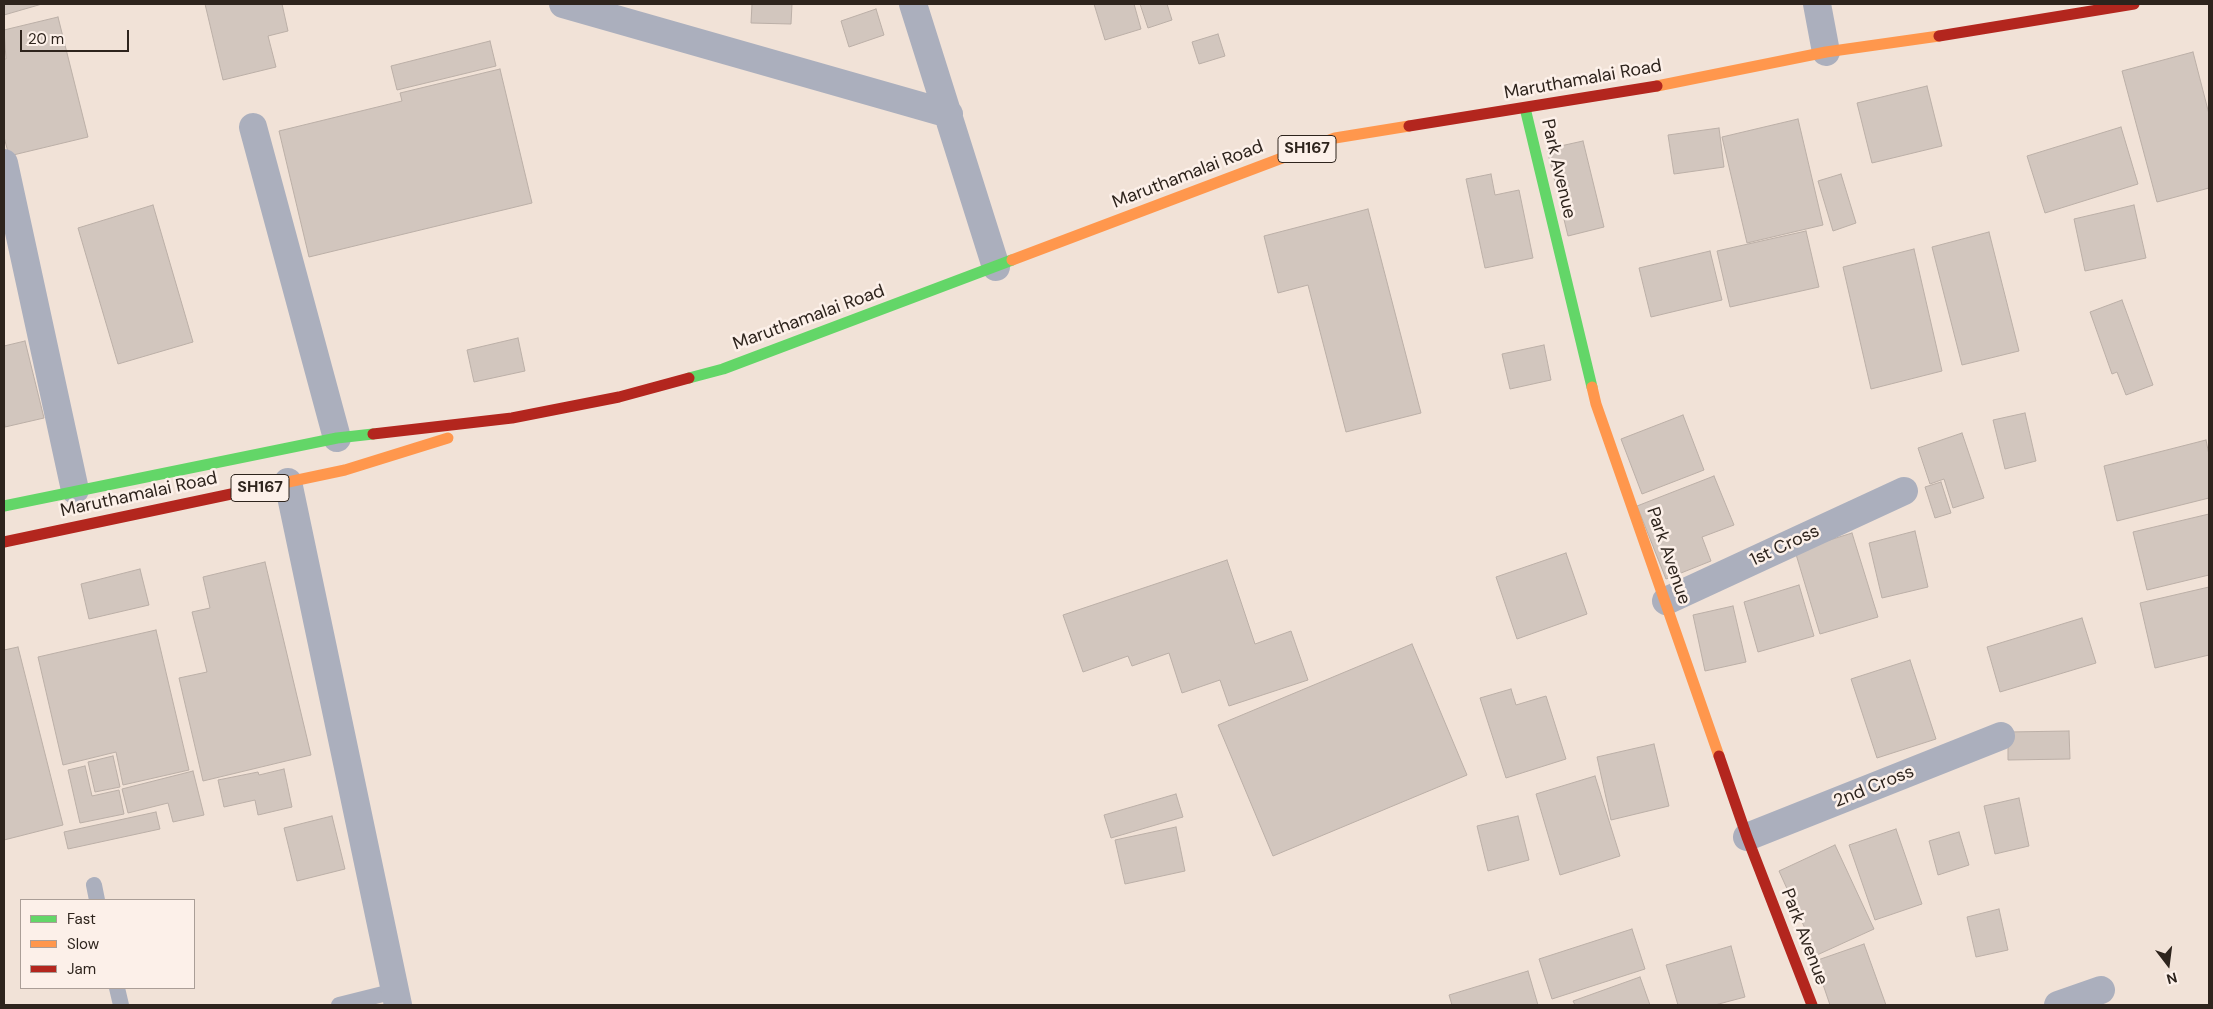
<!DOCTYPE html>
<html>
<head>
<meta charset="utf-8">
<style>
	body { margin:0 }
	#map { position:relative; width:2213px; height:1009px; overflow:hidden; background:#f1e2d7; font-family:"DM Sans",sans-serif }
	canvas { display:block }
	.frame { position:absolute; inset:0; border:5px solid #2e241d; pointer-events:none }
	.legend { position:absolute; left:20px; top:899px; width:175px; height:90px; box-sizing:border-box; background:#fcf0e9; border:1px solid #aa9e97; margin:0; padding:6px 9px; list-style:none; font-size:15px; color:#2e241d }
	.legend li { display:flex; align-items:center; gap:10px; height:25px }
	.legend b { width:25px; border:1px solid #aa9e97 }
	.north { position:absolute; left:2143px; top:939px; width:50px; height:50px; -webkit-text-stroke:4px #fcf0e9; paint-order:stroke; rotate:165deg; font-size:14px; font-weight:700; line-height:20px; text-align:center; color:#2e241d }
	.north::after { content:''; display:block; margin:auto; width:18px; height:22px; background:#2e241d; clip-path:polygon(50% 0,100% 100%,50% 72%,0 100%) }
	.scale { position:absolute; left:20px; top:30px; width:109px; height:22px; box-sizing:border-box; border:2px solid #2e241d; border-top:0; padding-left:6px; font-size:15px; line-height:18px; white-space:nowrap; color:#2e241d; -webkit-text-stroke:4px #fcf0e9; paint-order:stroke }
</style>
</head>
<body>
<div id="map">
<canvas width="2213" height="1009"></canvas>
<div class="frame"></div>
<ul class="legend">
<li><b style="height:6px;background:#63d668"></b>Fast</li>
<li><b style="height:6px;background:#ff974d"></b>Slow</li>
<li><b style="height:6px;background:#b3261e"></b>Jam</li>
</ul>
<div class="north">N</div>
<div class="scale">20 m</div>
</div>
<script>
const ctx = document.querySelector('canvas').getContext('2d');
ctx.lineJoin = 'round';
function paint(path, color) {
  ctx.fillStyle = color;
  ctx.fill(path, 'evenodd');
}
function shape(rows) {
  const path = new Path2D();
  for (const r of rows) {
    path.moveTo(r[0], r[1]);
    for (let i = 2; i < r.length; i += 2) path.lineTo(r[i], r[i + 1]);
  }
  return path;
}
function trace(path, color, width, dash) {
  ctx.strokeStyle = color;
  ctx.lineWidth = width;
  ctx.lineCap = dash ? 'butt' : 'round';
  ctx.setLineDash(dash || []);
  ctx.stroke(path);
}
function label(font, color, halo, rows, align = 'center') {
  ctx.font = font + ' "DM Sans",sans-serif';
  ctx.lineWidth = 5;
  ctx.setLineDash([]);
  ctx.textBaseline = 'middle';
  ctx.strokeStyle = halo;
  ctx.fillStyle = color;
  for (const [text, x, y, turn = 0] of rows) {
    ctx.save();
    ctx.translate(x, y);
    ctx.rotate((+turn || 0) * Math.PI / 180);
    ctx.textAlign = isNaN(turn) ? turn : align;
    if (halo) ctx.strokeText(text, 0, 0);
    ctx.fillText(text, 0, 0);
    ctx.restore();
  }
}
const building = shape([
	[4,4,42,4,4,15,4,4],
	[205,4,282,4,288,31,268,36,276,67,223,80,205,4],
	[752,4,792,4,791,24,751,23,752,4],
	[1094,4,1134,4,1141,29,1105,40,1094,4],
	[1140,4,1167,4,1172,20,1148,28,1140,4],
	[876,9,884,35,849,47,841,21,876,9],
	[58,17,88,137,9,156,4,137,4,59,6,59,4,30,58,17],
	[1218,34,1225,56,1199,64,1192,42,1218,34],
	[490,41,496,66,397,90,391,66,490,41],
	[2193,52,2209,114,2209,188,2157,202,2122,71,2193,52],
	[500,69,532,203,309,257,279,131,402,101,400,93,500,69],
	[1927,86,1942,146,1872,163,1857,103,1927,86],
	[1798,119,1823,225,1747,243,1722,137,1798,119],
	[2121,127,2138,184,2045,213,2027,156,2121,127],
	[1719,128,1724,167,1674,174,1668,135,1719,128],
	[1583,141,1604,227,1568,236,1547,149,1583,141],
	[1491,174,1495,195,1519,190,1533,258,1485,268,1466,179,1491,174],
	[1841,174,1856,223,1833,231,1818,181,1841,174],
	[153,205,193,342,118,364,78,228,153,205],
	[2134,205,2146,258,2085,271,2074,219,2134,205],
	[1368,209,1421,413,1346,432,1308,285,1278,293,1264,236,1368,209],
	[1806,231,1819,287,1730,307,1717,251,1806,231],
	[1989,232,2019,351,1962,365,1932,247,1989,232],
	[1914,249,1942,371,1871,389,1843,267,1914,249],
	[1710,251,1722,300,1651,317,1639,268,1710,251],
	[2122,300,2153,385,2126,395,2117,372,2112,374,2090,312,2122,300],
	[518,338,525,371,474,382,467,350,518,338],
	[25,341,44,418,5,427,4,420,4,346,25,341],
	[1544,345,1551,380,1510,389,1502,354,1544,345],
	[2025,413,2036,461,2005,469,1993,420,2025,413],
	[1683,415,1704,470,1642,494,1621,439,1683,415],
	[1962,433,1984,498,1953,508,1944,479,1930,484,1918,448,1962,433],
	[2206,440,2209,455,2209,498,2117,521,2104,466,2206,440],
	[1714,476,1734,525,1702,537,1711,561,1666,579,1637,506,1714,476],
	[1941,482,1951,513,1935,518,1925,487,1941,482],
	[2209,514,2209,575,2147,590,2133,532,2209,514],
	[1915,531,1928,587,1882,598,1869,543,1915,531],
	[1852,533,1878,617,1820,634,1795,551,1852,533],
	[1566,553,1587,614,1517,639,1496,577,1566,553],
	[1227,560,1255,644,1291,631,1308,680,1229,706,1220,680,1182,693,1169,653,1132,666,1128,656,1083,672,1063,615,1227,560],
	[265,562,311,755,203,781,179,678,207,672,192,612,210,608,203,577,265,562],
	[140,569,149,605,89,619,81,584,140,569],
	[1799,585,1814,636,1758,652,1744,602,1799,585],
	[2209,587,2209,655,2155,668,2140,603,2209,587],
	[1733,606,1746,662,1705,671,1693,615,1733,606],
	[2082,618,2096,663,2000,692,1987,647,2082,618],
	[156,630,189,770,123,785,116,752,63,765,38,657,156,630],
	[1412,644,1467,775,1273,856,1218,725,1412,644],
	[18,647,63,825,4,840,4,650,18,647],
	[1910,660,1936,739,1877,758,1851,679,1910,660],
	[1511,689,1516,705,1546,696,1566,759,1506,778,1480,698,1511,689],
	[2069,731,2070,759,2008,760,2008,732,2069,731],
	[1654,744,1669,806,1611,820,1597,757,1654,744],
	[113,756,120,787,95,792,88,762,113,756],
	[85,766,92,796,119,790,124,814,80,823,68,770,85,766],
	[284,769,292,807,258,815,255,800,224,807,218,780,258,772,259,775,284,769],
	[193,771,204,815,173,822,168,803,128,813,122,789,193,771],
	[1595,776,1620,856,1560,875,1536,794,1595,776],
	[1176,794,1183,817,1111,838,1104,815,1176,794],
	[2019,798,2029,846,1995,854,1984,806,2019,798],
	[156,812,160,829,68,849,64,832,156,812],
	[332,816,345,869,297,881,284,828,332,816],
	[1518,816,1529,860,1488,871,1477,826,1518,816],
	[1176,827,1185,871,1125,884,1115,840,1176,827],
	[1896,829,1922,904,1875,920,1849,845,1896,829],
	[1959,832,1969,865,1938,875,1929,841,1959,832],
	[1835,845,1874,929,1817,955,1779,871,1835,845],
	[1999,909,2008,950,1976,957,1967,917,1999,909],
	[1632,929,1645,969,1552,999,1539,959,1632,929],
	[1864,944,1886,1005,1830,1005,1815,961,1864,944],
	[1731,946,1745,997,1715,1005,1678,1005,1666,965,1731,946],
	[1528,971,1538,1005,1452,1005,1449,995,1528,971],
	[1640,977,1650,1005,1575,1005,1573,1001,1640,977]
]);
paint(building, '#d2c6be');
trace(building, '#bbafa7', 1);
trace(shape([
	[94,885,97,900],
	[117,988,121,1005],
	[339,1005,395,991]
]), '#abafbd', 16);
trace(shape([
	[563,4,949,114],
	[913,4,996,267],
	[1817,4,1826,52],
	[253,127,337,438],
	[4,163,75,490],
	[288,482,398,1005],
	[1666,601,1904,491],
	[1747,837,2001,736],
	[2058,1005,2101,990]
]), '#abafbd', 28);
trace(shape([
	[1525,108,1592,387],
	[689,378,723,369,1012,260],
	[4,506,337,438,373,434]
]), '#63d668', 11);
trace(shape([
	[1657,86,1826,52,1939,36],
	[1012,260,1335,138,1409,126],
	[1592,387,1596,404,1719,756],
	[236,493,345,470,448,438]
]), '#ff974d', 11);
trace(shape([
	[1939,36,2134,4],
	[1409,126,1657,86],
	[373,434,512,418,619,397,689,378],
	[4,542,236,493],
	[1719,756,1747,837,1812,1005]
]), '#b3261e', 11);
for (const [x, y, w] of [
	[1307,149,58],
	[260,488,58]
]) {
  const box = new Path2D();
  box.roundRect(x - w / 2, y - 13.5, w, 27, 4);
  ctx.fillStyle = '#fcf0e9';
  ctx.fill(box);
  trace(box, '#2e241d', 1);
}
label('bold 16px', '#2e241d', null, [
	["SH167",1307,149],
	["SH167",260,488]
]);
label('18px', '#2e241d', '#fcf0e9', [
	["Maruthamalai Road",1583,80,-10],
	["Park Avenue",1558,169,77],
	["Maruthamalai Road",1188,175,-21],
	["Maruthamalai Road",809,318,-20],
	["Maruthamalai Road",139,495,-12],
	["1st Cross",1785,546,-25],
	["Park Avenue",1668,556,71],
	["2nd Cross",1874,787,-22],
	["Park Avenue",1804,937,69]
]);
</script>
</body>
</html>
